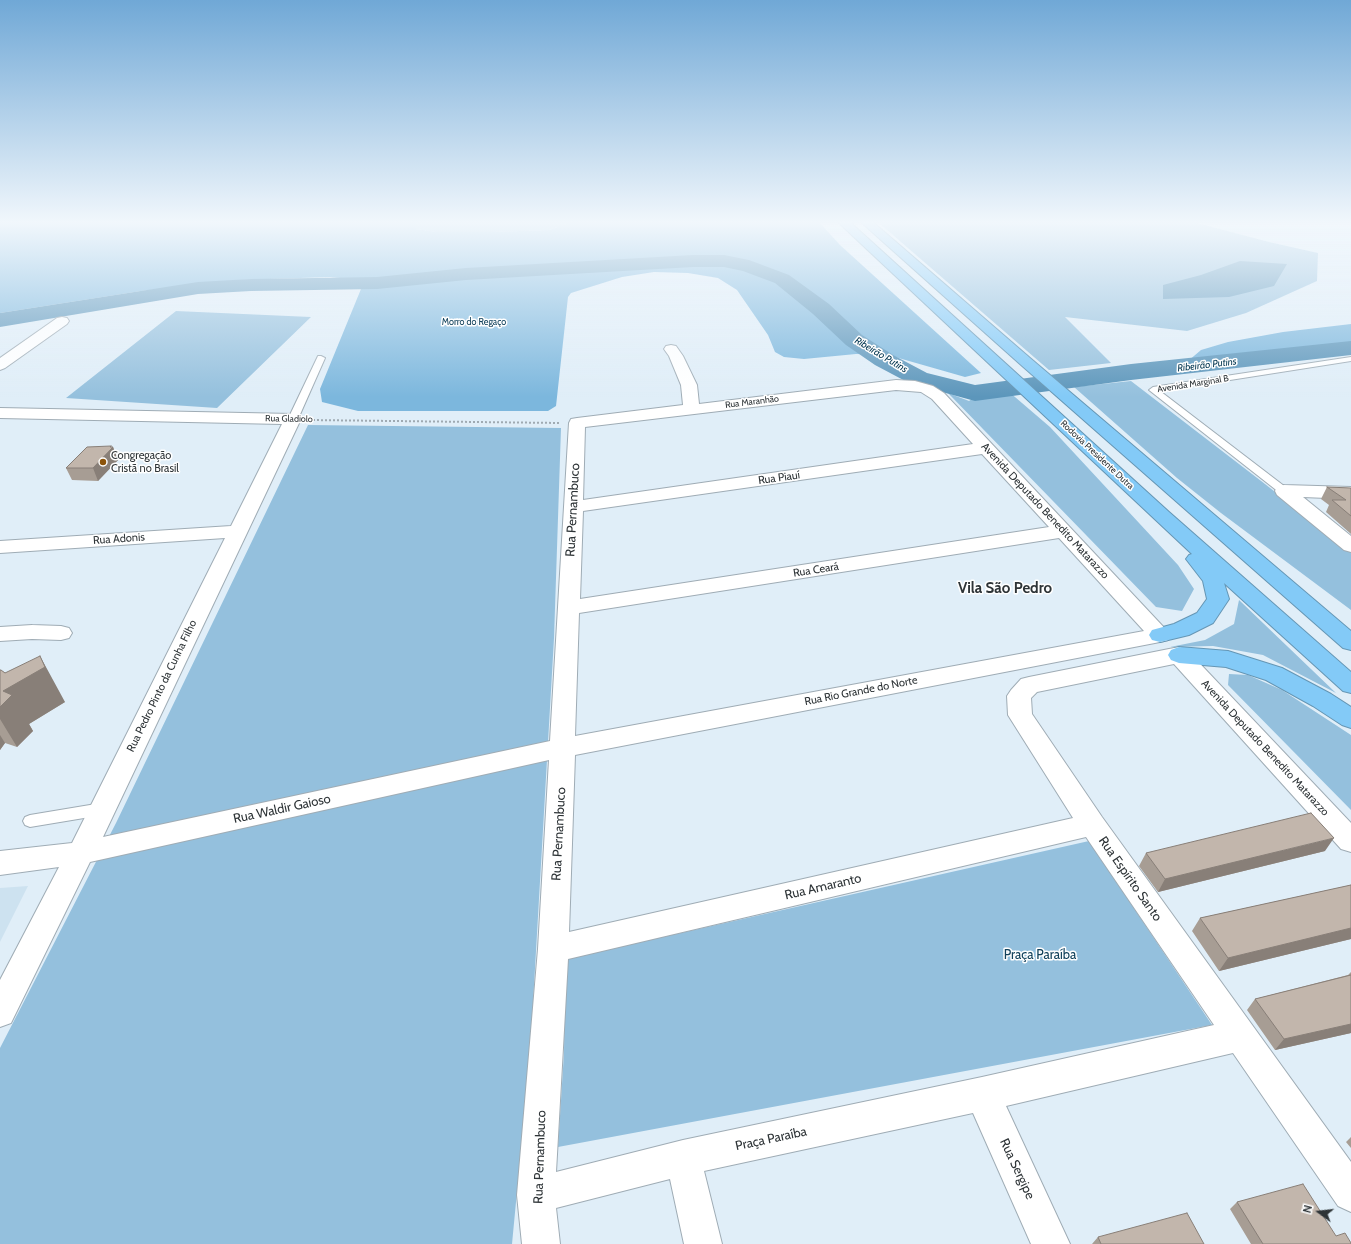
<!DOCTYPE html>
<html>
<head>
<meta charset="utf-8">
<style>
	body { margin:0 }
	#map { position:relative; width:1351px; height:1244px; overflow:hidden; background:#e0eef8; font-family:Cabin,sans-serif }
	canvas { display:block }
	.north { position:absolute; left:1299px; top:1192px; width:40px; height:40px; -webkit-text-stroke:3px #fff; paint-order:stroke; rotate:285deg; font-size:11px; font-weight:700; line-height:16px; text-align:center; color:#2e3437 }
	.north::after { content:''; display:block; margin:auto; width:14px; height:18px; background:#2e3437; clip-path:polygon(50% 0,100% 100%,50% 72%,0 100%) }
</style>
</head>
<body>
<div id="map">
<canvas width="1351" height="1244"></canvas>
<div class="north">N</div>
</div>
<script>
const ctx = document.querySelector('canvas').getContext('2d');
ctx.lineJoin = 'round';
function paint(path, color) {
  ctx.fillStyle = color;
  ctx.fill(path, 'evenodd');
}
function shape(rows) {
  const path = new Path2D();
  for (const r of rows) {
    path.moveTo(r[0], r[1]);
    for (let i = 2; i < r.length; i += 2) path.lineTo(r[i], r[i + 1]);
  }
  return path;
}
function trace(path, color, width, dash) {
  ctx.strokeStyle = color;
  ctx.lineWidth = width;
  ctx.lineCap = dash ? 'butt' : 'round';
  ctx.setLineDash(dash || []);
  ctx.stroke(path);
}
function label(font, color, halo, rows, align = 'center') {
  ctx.font = font + ' Cabin,sans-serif';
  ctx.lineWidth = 3;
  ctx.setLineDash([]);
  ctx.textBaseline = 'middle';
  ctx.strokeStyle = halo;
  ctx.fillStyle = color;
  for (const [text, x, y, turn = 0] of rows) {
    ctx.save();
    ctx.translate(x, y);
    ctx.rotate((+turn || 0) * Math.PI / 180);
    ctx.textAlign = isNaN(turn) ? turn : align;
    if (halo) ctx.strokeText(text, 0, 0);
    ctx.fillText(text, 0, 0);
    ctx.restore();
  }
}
paint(shape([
	[28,886,0,942,0,888]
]), '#cde2f0');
paint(shape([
	[415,223,569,223,549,230,492,232,436,232,415,229],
	[879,223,1197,223,1269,242,1318,253,1317,281,1246,313,1187,331,1065,317,1111,363,1049,370],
	[176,311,311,317,217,408,66,398],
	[1131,381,1265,484,1351,552,1351,610,1221,513,1177,478,1074,387],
	[1008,391,1050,427,1178,565,1194,589,1182,611,1156,607,948,393,969,401,976,396],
	[308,425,561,428,554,638,530,1055,512,1244,0,1244,0,1048,116,823],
	[1239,600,1336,693,1263,655,1213,646,1170,647,1205,640,1234,624],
	[1229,674,1248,675,1282,690,1351,735,1351,810,1228,685],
	[1089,841,1212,1025,558,1147,564,1053,565,959]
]), '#94c0dd');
paint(shape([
	[0,223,415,223,416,229,436,232,492,232,549,230,569,223,820,223,840,245,981,373,965,377,888,355,856,354,804,359,784,357,775,352,768,335,737,290,718,278,688,273,654,272,622,277,571,293,568,297,556,406,548,411,358,411,322,402,320,389,361,289,349,279,330,277,241,280,141,291,0,313],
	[1351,324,1351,348,1181,367,1201,350,1228,342,1283,332]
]), '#7cb7dd');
paint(shape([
	[1240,261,1287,264,1274,286,1229,297,1163,299,1163,285,1201,275]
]), '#5c96bb');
paint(shape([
	[693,255,724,255,749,260,789,275,829,304,862,335,893,355,927,373,975,385,1131,364,1351,341,1351,355,1131,380,975,401,909,383,875,365,846,345,813,314,775,283,743,271,724,267,693,267,466,280,377,289,251,291,198,294,0,327,0,313,198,282,251,279,377,277,466,268,693,255]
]), '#5c96bb');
const service = shape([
	[318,356,321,356,325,358,298,419,293,422,290,421,288,419,318,356],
	[1351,357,1351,361,1160,391,1288,489,1289,491,1288,493,1284,494,1280,493,1149,390,1153,387,1351,357],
	[102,803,107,805,109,809,107,813,102,815,30,827,25,825,23,821,25,817,30,815,102,803]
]);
const minor = shape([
	[62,317,67,318,69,321,67,324,5,368,0,370,0,358,57,318,62,317],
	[671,345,676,346,683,356,697,385,699,404,896,380,915,381,933,386,944,393,1171,635,1168,640,1160,642,575,755,569,932,1073,818,1008,715,1007,696,1011,690,1021,679,1029,677,1179,647,1187,650,1351,823,1351,852,1341,849,1174,664,1037,692,1031,698,1032,714,1102,817,1351,1162,1351,1212,1338,1206,1233,1053,1006,1106,1070,1244,1031,1244,973,1113,704,1171,722,1244,684,1244,670,1179,556,1208,560,1244,522,1244,517,1195,538,949,549,760,90,862,11,1023,0,1027,0,980,59,867,0,875,0,851,72,843,225,538,0,553,0,541,231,526,282,424,0,418,0,408,293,414,299,415,301,419,103,837,550,741,569,423,571,419,577,418,683,405,681,385,669,356,664,349,666,346,671,345],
	[896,390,921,392,932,399,973,444,583,500,585,427,896,390],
	[982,454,1049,527,580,599,583,511,982,454],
	[1059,538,1144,631,575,736,579,613,1059,538],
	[1086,837,1214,1025,982,1077,683,1140,556,1172,568,959,1086,837],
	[1284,485,1351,487,1351,499,1303,497,1351,536,1351,552,1344,550,1277,495,1275,491,1277,487,1284,485],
	[32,625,61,626,69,628,72,633,69,638,61,640,32,639,0,641,0,627,32,625]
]);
const motorway = shape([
	[839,223,851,223,1169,512,1351,672,1351,693,1343,691,1224,583,1229,599,1213,623,1189,635,1160,642,1152,640,1149,635,1152,630,1174,624,1197,613,1207,599,1203,581,1186,559,1189,555,1192,554,839,223],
	[862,223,874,223,1030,358,1351,631,1351,650,1343,648,1020,364,862,223],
	[1179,647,1228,651,1282,668,1331,694,1351,707,1351,728,1342,725,1313,706,1266,680,1226,667,1179,663,1171,660,1168,655,1171,650,1179,647]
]);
trace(service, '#9facb5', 2);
trace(minor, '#9facb5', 2);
trace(motorway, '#6596b4', 2);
trace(shape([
	[309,420,560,423]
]), '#9faab2', 2, [2, 2]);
paint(service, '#fff');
paint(minor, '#fff');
paint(motorway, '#83caf7');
paint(shape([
	[111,446,111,447,113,447,118,460,98,481,72,480,66,468],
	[1327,487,1351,488,1351,534,1326,512,1329,505,1321,499],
	[0,670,65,702,29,724,33,731,17,747,5,743,0,750],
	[1325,851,1158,892,1139,866,1146,853],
	[1351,885,1351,939,1219,971,1192,931,1200,918],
	[1351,972,1351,1033,1275,1050,1247,1010,1255,999,1348,975],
	[1351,1137,1351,1148,1346,1142],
	[1237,1202,1336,1236,1351,1244,1251,1244,1230,1209],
	[1098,1237,1204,1244,1092,1244]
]), '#a79d94');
paint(shape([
	[111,446,112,448,113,447,118,460,98,481,93,468],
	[40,656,65,702,29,724,33,731,17,747,0,719,0,707,3,691],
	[0,735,5,743,0,750],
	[1334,838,1325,851,1158,892,1165,879],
	[1351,928,1351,939,1219,971,1228,958],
	[1351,1024,1351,1033,1275,1050,1284,1039]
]), '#887f78');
const building = shape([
	[111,446,110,447,113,447,93,468,66,468,87,447,111,446],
	[1327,487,1351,488,1351,516,1332,500,1346,500,1327,487],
	[40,656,45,667,3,691,12,695,0,707,0,670,1,670,5,673,40,656],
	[1311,813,1334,838,1165,879,1146,853,1311,813],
	[1351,885,1351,928,1228,958,1200,918,1351,885],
	[1351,975,1351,1024,1284,1039,1255,999,1351,975],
	[1303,1184,1336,1236,1345,1233,1351,1243,1351,1244,1263,1244,1237,1202,1303,1184],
	[1187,1213,1204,1244,1101,1244,1098,1237,1187,1213]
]);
paint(building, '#c2b6ac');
trace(building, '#887f78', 1);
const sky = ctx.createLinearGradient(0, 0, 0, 397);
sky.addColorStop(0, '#70a8d6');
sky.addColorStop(0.56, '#f1f7fc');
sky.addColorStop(1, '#f1f7fc00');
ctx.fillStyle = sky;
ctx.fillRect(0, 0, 1351, 397);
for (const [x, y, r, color] of [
	[103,462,4,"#8c540b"]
]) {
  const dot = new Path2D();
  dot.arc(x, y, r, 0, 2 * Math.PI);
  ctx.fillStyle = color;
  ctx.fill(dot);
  trace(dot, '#fff', 1.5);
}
label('9px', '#11415b', '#fff', [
	["Morro do Regaço",474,322]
]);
label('9px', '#2e3437', '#fff', [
	["Avenida Marginal B",1193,384,-9],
	["Rua Maranhão",752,402,-7],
	["Rua Gladiolo",289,419,1],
	["Rodovia Presidente Dutra",1097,455,43]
]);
label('italic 10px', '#02354f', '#fff', [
	["Ribeirão Putins",881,355,31],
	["Ribeirão Putins",1207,365,-7]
]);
label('11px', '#2e3437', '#fff', [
	["Congregação",111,456],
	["Cristã no Brasil",111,469]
], 'left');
label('11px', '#2e3437', '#fff', [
	["Rua Piauí",779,478,-8],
	["Avenida Deputado Benedito Matarazzo",1045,511,47],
	["Rua Adonis",119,539,-4],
	["Rua Ceará",816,570,-9],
	["Rua Pedro Pinto da Cunha Filho",162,686,-64],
	["Rua Rio Grande do Norte",861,691,-11],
	["Avenida Deputado Benedito Matarazzo",1265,748,47]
]);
label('13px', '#2e3437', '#fff', [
	["Rua Pernambuco",573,510,-87],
	["Rua Waldir Gaioso",282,809,-12],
	["Rua Pernambuco",559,834,-87],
	["Rua Espírito Santo",1130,879,55],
	["Rua Amaranto",823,887,-13],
	["Praça Paraíba",771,1139,-12],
	["Rua Pernambuco",540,1157,-88],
	["Rua Sergipe",1017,1169,65]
]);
label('13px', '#11415b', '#fff', [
	["Praça Paraíba",1040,955]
]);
label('bold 15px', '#2e3437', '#fff', [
	["Vila São Pedro",1005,589]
]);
</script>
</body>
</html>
